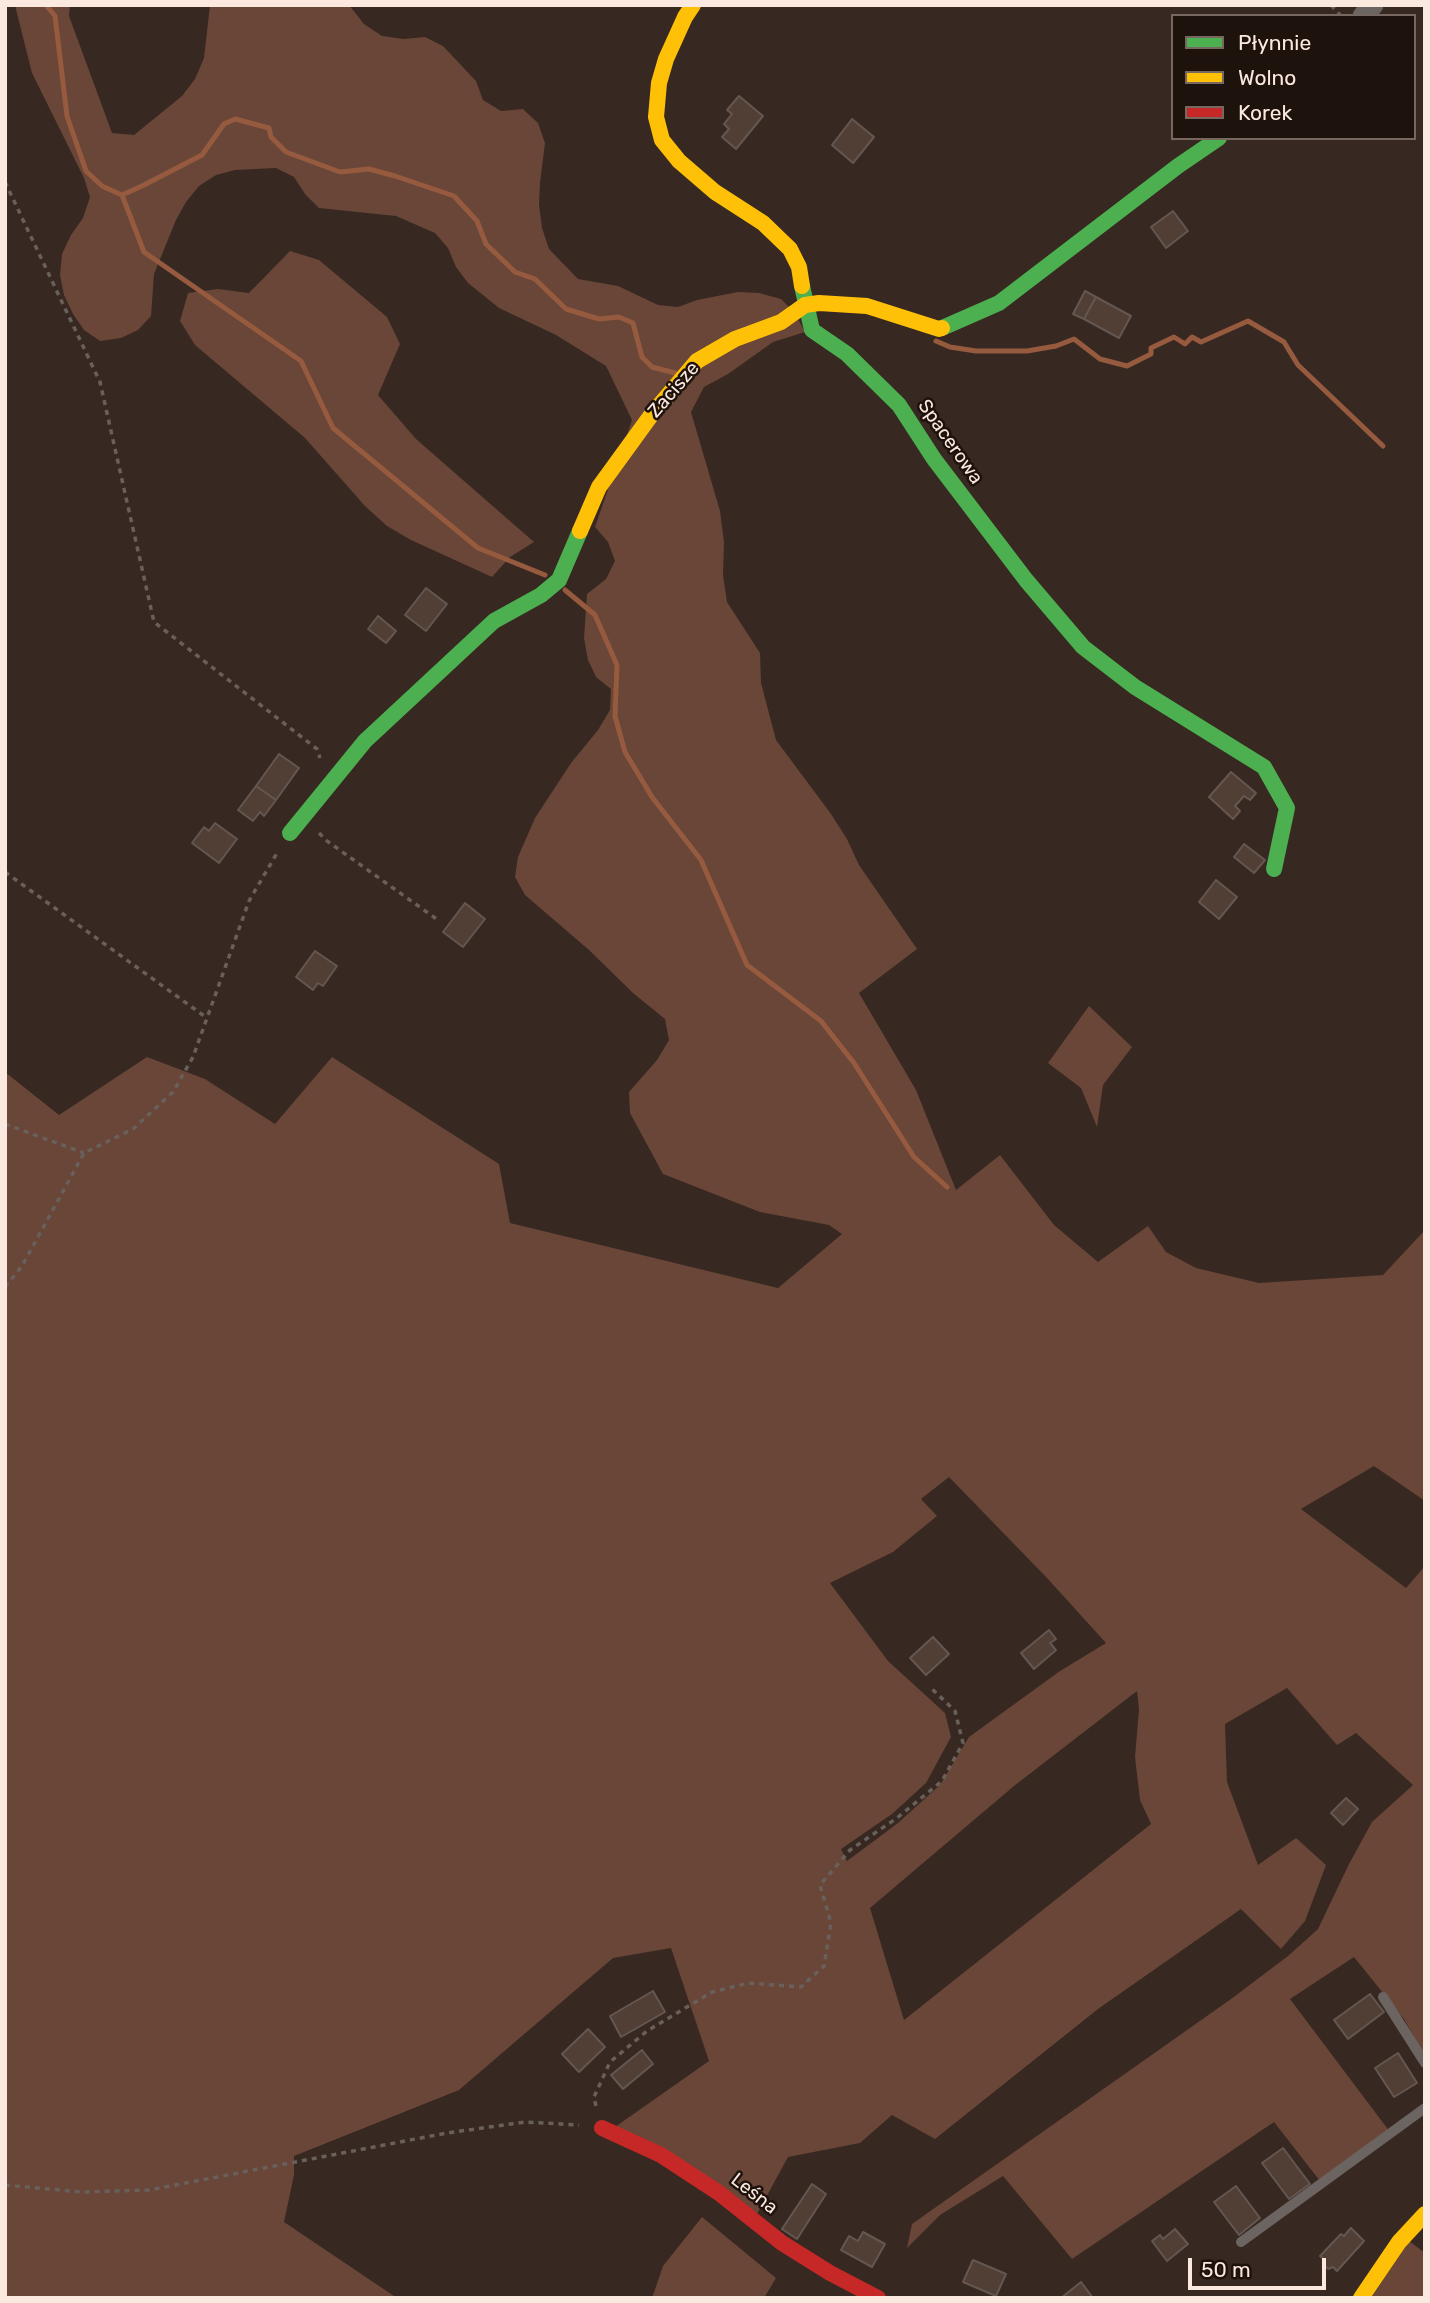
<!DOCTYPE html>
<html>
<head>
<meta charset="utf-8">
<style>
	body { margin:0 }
	#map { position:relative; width:1430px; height:2303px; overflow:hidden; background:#372821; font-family:Rubik,sans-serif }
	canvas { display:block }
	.frame { position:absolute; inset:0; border:7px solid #fbe8df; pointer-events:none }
	.legend { position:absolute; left:1171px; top:14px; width:245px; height:126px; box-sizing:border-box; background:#1e120c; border:2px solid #766860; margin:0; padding:9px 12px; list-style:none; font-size:21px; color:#fbe8df }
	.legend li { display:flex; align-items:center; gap:14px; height:35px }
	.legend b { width:35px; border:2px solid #766860 }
	.scale { position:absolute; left:1188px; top:2258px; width:138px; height:32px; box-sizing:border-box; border:4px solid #fbe8df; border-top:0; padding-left:9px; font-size:21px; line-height:24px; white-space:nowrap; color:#fbe8df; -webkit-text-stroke:5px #1e120c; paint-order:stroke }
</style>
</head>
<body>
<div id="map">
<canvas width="1430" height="2303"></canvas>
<div class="frame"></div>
<ul class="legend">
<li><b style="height:9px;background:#4caf50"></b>Płynnie</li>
<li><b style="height:9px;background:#ffc107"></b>Wolno</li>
<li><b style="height:9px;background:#c62828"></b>Korek</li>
</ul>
<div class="scale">50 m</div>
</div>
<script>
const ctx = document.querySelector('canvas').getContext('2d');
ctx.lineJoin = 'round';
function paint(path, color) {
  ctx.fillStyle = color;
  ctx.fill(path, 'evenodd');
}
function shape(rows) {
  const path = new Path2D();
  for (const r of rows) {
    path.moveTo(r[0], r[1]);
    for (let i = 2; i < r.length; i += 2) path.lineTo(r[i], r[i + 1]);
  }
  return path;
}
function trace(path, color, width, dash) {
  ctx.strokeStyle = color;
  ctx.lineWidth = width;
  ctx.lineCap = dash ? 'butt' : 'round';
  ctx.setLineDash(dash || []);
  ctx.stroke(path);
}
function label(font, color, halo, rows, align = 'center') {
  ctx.font = font + ' Rubik,sans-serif';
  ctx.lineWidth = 5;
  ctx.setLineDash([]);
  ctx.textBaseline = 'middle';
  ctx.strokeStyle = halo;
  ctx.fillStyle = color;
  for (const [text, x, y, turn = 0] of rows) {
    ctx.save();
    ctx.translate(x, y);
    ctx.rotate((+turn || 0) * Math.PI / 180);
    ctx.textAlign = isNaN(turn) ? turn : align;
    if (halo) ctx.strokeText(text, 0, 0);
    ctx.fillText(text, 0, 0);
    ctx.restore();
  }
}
paint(shape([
	[15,5,70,5,69,16,112,133,134,135,182,96,195,79,204,58,210,5,349,5,364,24,382,36,404,39,425,37,443,46,476,81,483,100,501,111,523,109,538,123,545,143,540,183,539,205,542,228,549,249,578,279,618,286,658,305,678,307,697,300,738,292,759,293,781,299,795,313,805,332,773,342,728,374,704,387,691,412,720,511,724,542,723,575,727,602,760,653,761,683,776,740,831,814,847,839,859,865,917,949,859,993,916,1090,956,1190,1000,1155,1054,1225,1098,1262,1148,1226,1166,1252,1196,1268,1259,1283,1383,1275,1425,1230,1425,1501,1374,1466,1301,1509,1406,1588,1425,1566,1425,2056,1404,2019,1354,1957,1290,1999,1390,2132,1320,2181,1274,2122,1072,2259,1003,2176,940,2215,907,2248,912,2224,1231,1999,1288,1956,1318,1929,1349,1864,1372,1822,1413,1785,1356,1733,1337,1745,1287,1688,1225,1724,1227,1782,1258,1865,1296,1838,1326,1865,1305,1921,1281,1949,1241,1909,1098,2009,935,2139,892,2115,860,2143,788,2157,757,2214,615,2127,709,2061,671,1948,613,1958,459,2090,294,2156,294,2175,284,2222,397,2298,5,2298,5,1072,59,1115,147,1057,205,1079,275,1124,332,1057,499,1164,510,1223,778,1288,842,1234,829,1225,760,1212,663,1174,630,1113,629,1092,657,1060,669,1040,665,1019,633,993,589,950,525,895,515,877,518,857,535,818,571,763,598,730,610,710,611,689,596,677,588,660,584,638,587,594,606,579,615,561,608,542,595,527,632,420,606,366,556,335,499,308,468,283,456,267,448,248,435,233,396,216,319,208,305,194,294,177,276,168,235,170,216,175,199,186,186,202,176,220,154,274,151,316,138,330,121,338,100,341,84,330,73,314,64,295,60,275,62,254,71,235,83,218,90,197,84,178,32,73],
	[949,1477,1047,1578,1106,1643,1060,1671,969,1737,940,1785,898,1823,847,1861,841,1849,892,1814,926,1783,951,1737,945,1713,888,1661,830,1583,893,1552,937,1516,921,1499],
	[1137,1691,1139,1709,1135,1757,1140,1800,1151,1824,904,2020,870,1908,1014,1786],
	[290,251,319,260,387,317,400,344,378,395,416,439,534,542,510,557,492,577,411,540,387,526,365,506,305,438,195,345,180,321,188,293,218,289,249,293],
	[1089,1006,1132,1047,1103,1085,1097,1127,1081,1088,1048,1063],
	[702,2217,776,2278,764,2298,652,2298,663,2266],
	[1409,2241,1425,2253,1425,2298,1371,2298]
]), '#694637');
trace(shape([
	[46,5,55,16,67,116,86,171,102,186,122,195,144,185,202,155,224,124,235,119,269,128,271,137,286,152,340,172,369,169,395,176,454,196,477,221,486,244,515,272,535,279,566,309,599,319,619,317,633,323,642,357,652,367,675,373],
	[122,195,144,252,301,361,333,428,478,548,545,575],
	[936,341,950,347,976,351,1027,351,1056,346,1074,339,1100,359,1127,366,1151,354,1151,348,1174,337,1185,344,1192,337,1201,342,1248,321,1284,342,1298,365,1383,446],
	[565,590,595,615,617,665,615,716,625,752,652,797,701,860,747,965,821,1021,854,1063,914,1157,947,1187]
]), '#965a3f', 5);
const building = shape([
	[739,96,763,116,736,149,722,137,729,129,724,124,732,114,727,110,739,96],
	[852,119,874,137,853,163,832,145,852,119],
	[1173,211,1188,231,1166,248,1151,227,1173,211],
	[1085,291,1096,297,1084,319,1073,314,1085,291],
	[1096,297,1131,316,1119,338,1084,319,1096,297],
	[426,588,447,604,426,631,405,615,426,588],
	[378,616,396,631,386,643,368,629,378,616],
	[279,754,299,768,276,800,256,786,279,754],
	[1231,772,1256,793,1250,800,1244,796,1235,806,1240,811,1233,819,1209,797,1231,772],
	[256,786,276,800,264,816,260,812,253,821,238,810,256,786],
	[215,823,237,839,219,863,192,843,204,827,209,831,215,823],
	[1244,844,1265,860,1254,873,1234,857,1244,844],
	[1216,880,1237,897,1219,919,1199,902,1216,880],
	[465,903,485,919,463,947,443,932,465,903],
	[315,951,337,966,323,986,318,983,313,990,296,977,315,951],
	[1049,1630,1056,1639,1050,1643,1056,1650,1034,1669,1021,1653,1049,1630],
	[933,1637,949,1654,926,1675,910,1658,933,1637],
	[1346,1798,1358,1809,1343,1825,1331,1813,1346,1798],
	[653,1991,665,2012,621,2037,610,2016,653,1991],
	[1370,1994,1384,2012,1348,2039,1334,2020,1370,1994],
	[588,2029,605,2047,579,2072,562,2054,588,2029],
	[642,2050,653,2064,623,2089,611,2075,642,2050],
	[1398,2053,1417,2083,1394,2097,1375,2068,1398,2053],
	[1283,2148,1310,2184,1289,2199,1262,2163,1283,2148],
	[812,2184,826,2194,797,2239,782,2229,812,2184],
	[1236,2186,1260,2218,1239,2235,1214,2202,1236,2186],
	[1351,2228,1364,2241,1337,2271,1333,2267,1328,2269,1324,2264,1325,2260,1320,2256,1341,2234,1344,2236,1351,2228],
	[1175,2229,1188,2244,1167,2261,1152,2241,1160,2235,1163,2239,1175,2229],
	[863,2232,885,2244,872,2267,841,2250,849,2236,858,2241,863,2232],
	[973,2260,1006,2274,996,2296,963,2282,973,2260],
	[1081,2282,1093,2298,1061,2298,1081,2282]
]);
paint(building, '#513e35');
trace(building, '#645751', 2);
trace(shape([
	[1331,5,1341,16],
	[5,182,100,382,154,622,317,749,320,758],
	[319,833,327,841,438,920],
	[5,872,207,1018],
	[5,1124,84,1153],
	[5,1287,22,1266,84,1153,133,1129,173,1092,193,1057,249,901,277,853],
	[596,2106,594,2097,610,2062,647,2031,712,1992,749,1983,801,1987,824,1966,831,1923,820,1885,850,1850,897,1818,942,1781,963,1743,955,1711,930,1687],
	[5,2185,81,2192,149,2190,447,2133,525,2122,579,2125]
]), '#69605c', 3.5, [5, 5]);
trace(shape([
	[1383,1997,1425,2063],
	[1241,2242,1425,2108]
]), '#6b6460', 10);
trace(shape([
	[1363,16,1373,5]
]), '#6b6460', 21);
trace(shape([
	[802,286,812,330,847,354,899,405,934,459,1026,580,1083,647,1135,687,1264,767,1287,808,1274,869],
	[942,328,999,303,1178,166,1219,138],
	[290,833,365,741,494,621,541,595,559,580,580,531]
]), '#4caf50', 16);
trace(shape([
	[693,5,685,17,666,59,659,83,656,117,662,140,679,161,715,192,763,223,790,249,799,267,802,286],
	[580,531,599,487,652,414,697,361,735,339,781,322,805,305,819,303,867,306,939,329,942,328],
	[1361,2298,1399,2242,1425,2214]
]), '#ffc107', 16);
trace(shape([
	[602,2128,661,2155,719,2193,782,2243,830,2273,878,2298]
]), '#c62828', 16);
label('19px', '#fbe8df', '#1e120c', [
	["Zacisze",674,390,-49],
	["Spacerowa",950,442,55],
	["Leśna",754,2194,38]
]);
</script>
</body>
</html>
